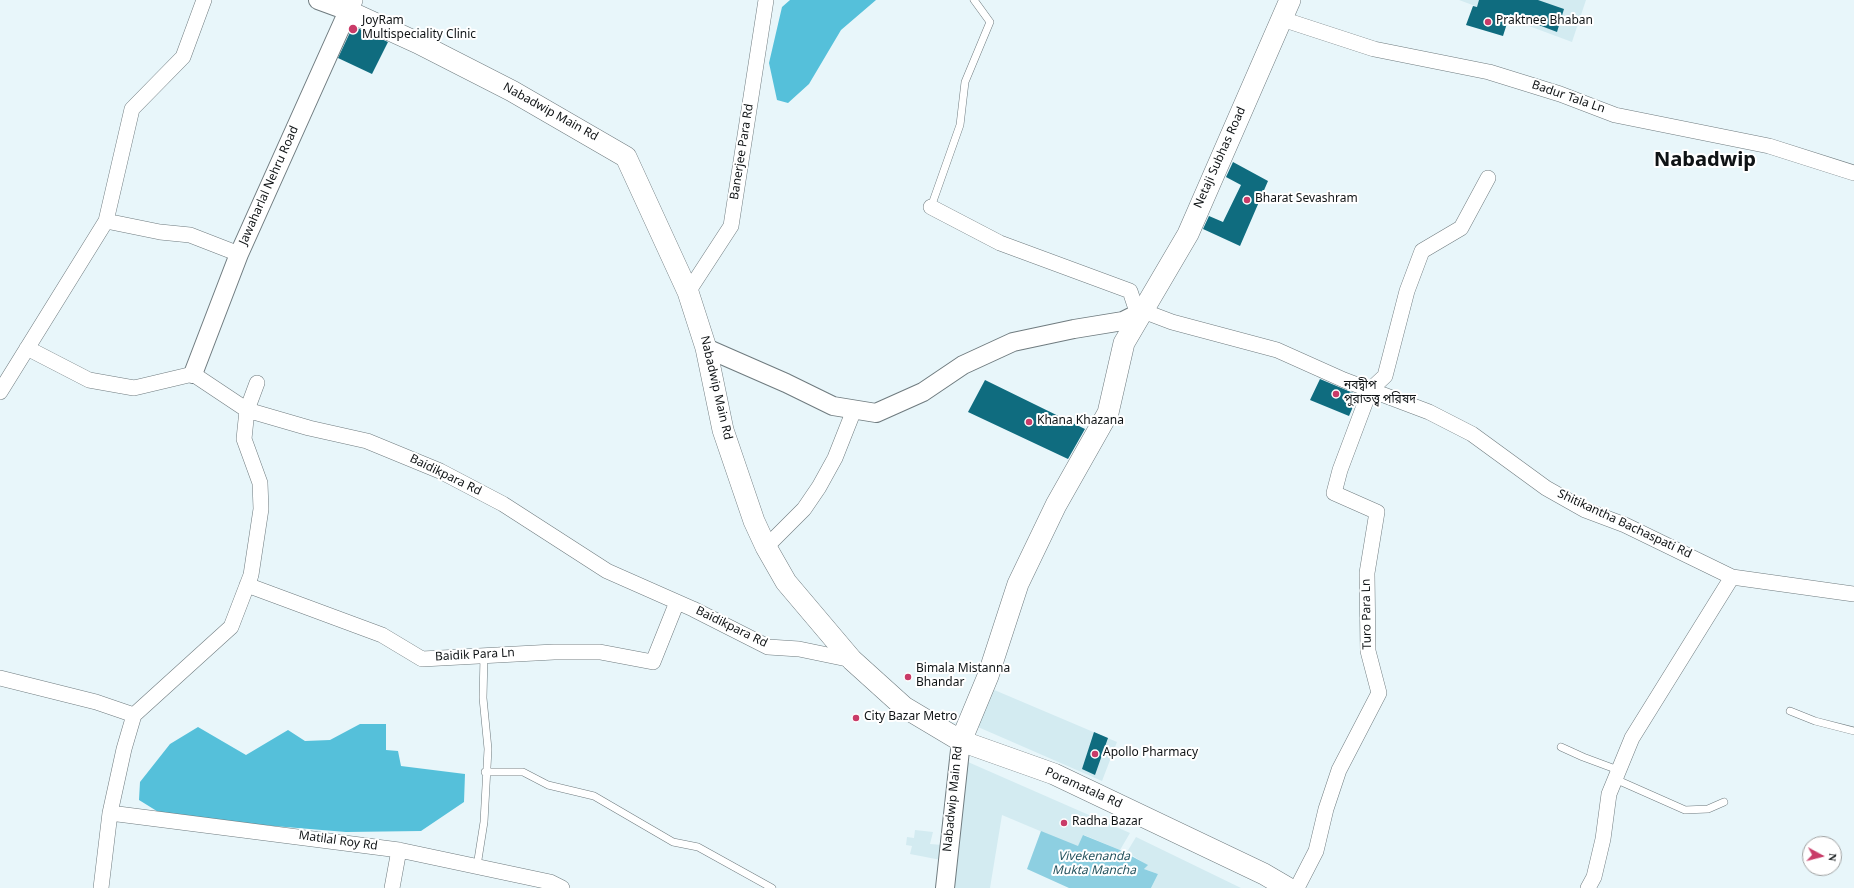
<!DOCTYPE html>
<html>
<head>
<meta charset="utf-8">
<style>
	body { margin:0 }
	#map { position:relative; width:1854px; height:888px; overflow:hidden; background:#e8f6fa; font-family:Georgia,serif }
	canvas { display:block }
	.north { position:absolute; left:1802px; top:836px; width:40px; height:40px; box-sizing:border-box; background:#fff; border:1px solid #9fa1a1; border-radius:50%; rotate:97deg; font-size:11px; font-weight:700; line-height:16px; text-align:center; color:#0f1315 }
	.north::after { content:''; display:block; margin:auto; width:14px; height:18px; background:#c93b68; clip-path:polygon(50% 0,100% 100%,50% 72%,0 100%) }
</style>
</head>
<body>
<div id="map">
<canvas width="1854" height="888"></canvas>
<div class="north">N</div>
</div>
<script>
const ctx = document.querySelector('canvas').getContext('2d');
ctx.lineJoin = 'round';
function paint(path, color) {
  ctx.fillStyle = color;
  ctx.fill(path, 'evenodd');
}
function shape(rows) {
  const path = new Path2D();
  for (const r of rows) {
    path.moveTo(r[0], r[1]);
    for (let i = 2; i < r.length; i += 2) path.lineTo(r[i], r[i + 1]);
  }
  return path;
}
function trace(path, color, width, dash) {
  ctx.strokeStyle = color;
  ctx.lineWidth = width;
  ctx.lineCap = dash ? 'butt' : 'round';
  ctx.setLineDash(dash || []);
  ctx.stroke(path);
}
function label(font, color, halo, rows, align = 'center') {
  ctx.font = font + ' Georgia,"Noto Sans Bengali",serif';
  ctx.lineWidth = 4;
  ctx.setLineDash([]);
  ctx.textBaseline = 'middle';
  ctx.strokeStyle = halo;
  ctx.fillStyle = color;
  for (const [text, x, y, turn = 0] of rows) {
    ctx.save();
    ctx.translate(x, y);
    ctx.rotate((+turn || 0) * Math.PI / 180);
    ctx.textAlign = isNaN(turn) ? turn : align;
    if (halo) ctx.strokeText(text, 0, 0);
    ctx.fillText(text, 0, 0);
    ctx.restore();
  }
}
paint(shape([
	[1459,0,1586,0,1572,42],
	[992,689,1117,742,1102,781,978,727],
	[968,762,1130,833,1120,850,1084,835,1078,847,1002,815,990,888,950,888],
	[915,830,933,832,930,844,943,845,941,860,910,854,912,846,906,845,907,837,914,838],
	[1136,837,1241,888,1151,888,1158,874,1144,869,1147,865,1127,852]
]), '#d3ebf1');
paint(shape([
	[1041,831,1078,846,1083,835,1120,850,1148,865,1144,869,1158,874,1151,888,1069,888,1027,869]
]), '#8dcfe1');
paint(shape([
	[790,0,876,0,841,30,809,84,788,103,777,100,769,63,782,7],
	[360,724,386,724,386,750,398,751,401,766,465,774,464,802,421,831,346,832,213,821,160,813,139,800,140,782,170,744,198,727,246,755,288,730,305,741,330,740]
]), '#55c0da');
paint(shape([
	[1479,0,1538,0,1564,9,1557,32,1510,14,1503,36,1466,25,1473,6,1477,7],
	[353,26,388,42,372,74,338,58],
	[1233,162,1268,181,1240,246,1203,229,1209,216,1223,222,1241,185,1226,177],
	[1320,379,1358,395,1349,416,1310,400],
	[985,380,1085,429,1068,459,968,412],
	[1094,732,1108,738,1095,775,1082,769]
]), '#0f6c7f');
const service = shape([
	[931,207,960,125,965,82,990,22,974,0],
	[1790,711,1815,721,1854,731],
	[1561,747,1583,757,1618,770],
	[485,772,523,772,548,785,594,796,673,842,698,847,772,888],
	[1615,779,1685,810,1708,809,1724,802],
	[477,866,484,822,488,749,483,698,484,656]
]);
const minor = shape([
	[1282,19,1374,49,1489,72,1560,94,1615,115,1769,146,1854,173],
	[931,207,1000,243,1130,291,1135,306,1143,311,1172,322,1277,350,1344,380,1429,412,1472,434,1546,488,1585,510,1625,525,1732,577,1854,594],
	[106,221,160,232,190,235,239,254],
	[688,292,731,226,766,0],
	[27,348,89,380,134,388,193,374,247,410,309,428,367,441,440,471,503,504,607,571,693,609,768,647,799,649,852,660],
	[0,392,106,221,132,109,183,57,204,0],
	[766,547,804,509,819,487,835,458,854,410],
	[247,585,382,635,422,659,554,652,600,652,653,662,677,602],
	[0,678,96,702,134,715],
	[110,813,399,850,550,882,562,888],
	[101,888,110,813,124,749,134,715,231,627,251,575,261,509,260,483,244,439,247,410,257,383],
	[392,888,399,850],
	[1297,888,1316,851,1326,809,1339,770,1379,693,1368,651,1367,573,1377,512,1334,493,1340,470,1370,390,1385,376,1407,291,1422,251,1461,228,1488,178],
	[1588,888,1594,877,1603,839,1609,794,1632,738,1732,577]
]);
const tertiary = shape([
	[706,348,786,383,833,406,876,413,923,392,963,365,1013,342,1074,329,1123,321,1143,311],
	[193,374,239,254,348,11,318,0],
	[945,888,961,741]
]);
const secondary = shape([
	[352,0,348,11,418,43,512,91,626,157,688,292,706,348,723,430,754,521,766,547,786,582,852,660,904,707,961,741,1054,774,1264,874,1288,888],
	[961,741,988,676,1018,584,1056,505,1108,413,1124,343,1188,234,1290,0]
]);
trace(service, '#6f7b7f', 8);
trace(minor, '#6f7b7f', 16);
trace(tertiary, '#6f7b7f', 20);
trace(secondary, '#6f7b7f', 22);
trace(service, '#fff', 7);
trace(minor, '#fff', 15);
trace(tertiary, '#fff', 18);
trace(secondary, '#fff', 21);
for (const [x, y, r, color] of [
	[1488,22,4,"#c93b68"],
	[353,29,5,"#c93b68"],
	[1247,200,4,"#c93b68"],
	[1336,394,4,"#c93b68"],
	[1029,422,4,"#c93b68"],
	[908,677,4,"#c93b68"],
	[856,718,4,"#c93b68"],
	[1095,754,4,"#c93b68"],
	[1064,823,4,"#c93b68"]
]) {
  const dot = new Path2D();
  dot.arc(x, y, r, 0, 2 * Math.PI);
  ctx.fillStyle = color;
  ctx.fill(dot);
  trace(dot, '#fff', 1.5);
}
label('12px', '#0f1315', '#fff', [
	["JoyRam",362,22],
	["Multispeciality Clinic",362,36],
	["Praktnee Bhaban",1496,22],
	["Bharat Sevashram",1255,200],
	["নবদ্বীপ",1344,387],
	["পুরাতত্ত্ব পরিষদ",1344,401],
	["Khana Khazana",1037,422],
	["Bimala Mistanna",916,670],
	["Bhandar",916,684],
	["City Bazar Metro",864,718],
	["Apollo Pharmacy",1103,754],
	["Radha Bazar",1072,823]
], 'left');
label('12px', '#0f1315', '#fff', [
	["Badur Tala Ln",1568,98,19],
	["Nabadwip Main Rd",550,113,29],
	["Banerjee Para Rd",743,152,-81],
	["Netaji Subhas Road",1221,158,-66],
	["Jawaharlal Nehru Road",270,186,-66],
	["Nabadwip Main Rd",715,388,77],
	["Baidikpara Rd",445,476,26],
	["Shitikantha Bachaspati Rd",1624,525,25],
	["Turo Para Ln",1368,614,-91],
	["Baidikpara Rd",731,628,26],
	["Baidik Para Ln",475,656,-3],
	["Poramatala Rd",1083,789,24],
	["Nabadwip Main Rd",954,799,-84],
	["Matilal Roy Rd",338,842,8]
]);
label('italic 12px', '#25535e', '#fff', [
	["Vivekenanda",1094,858],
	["Mukta Mancha",1094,872]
]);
label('bold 20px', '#0f1315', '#fff', [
	["Nabadwip",1705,162]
]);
</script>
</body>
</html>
